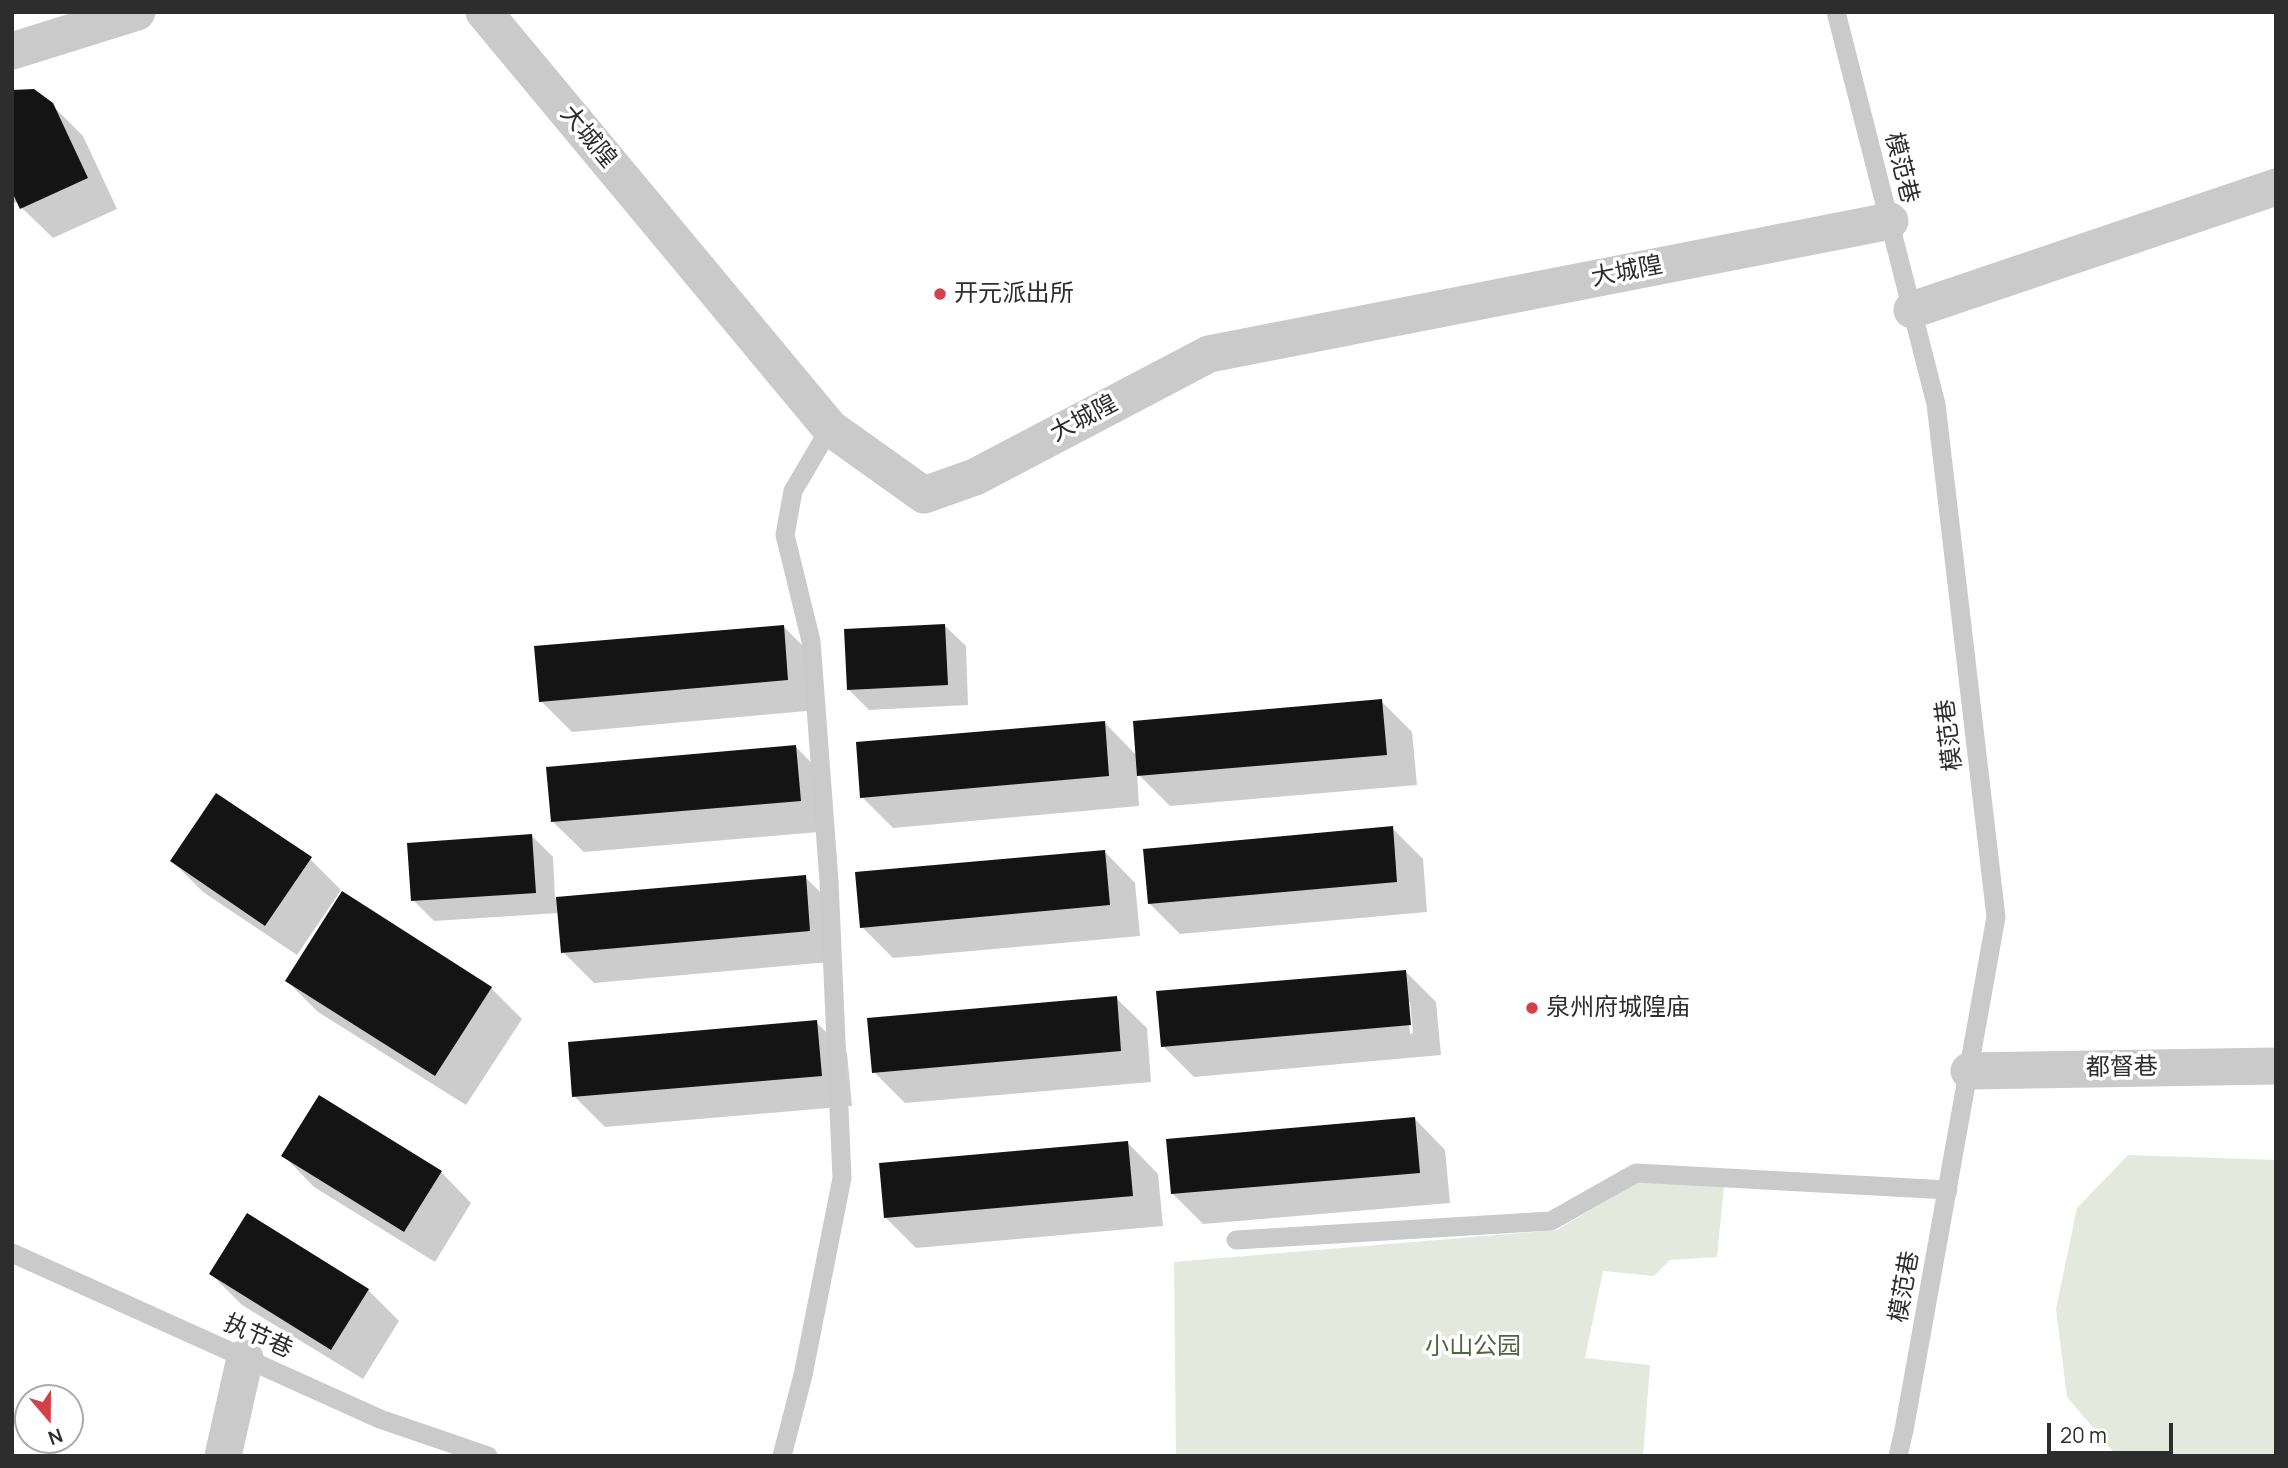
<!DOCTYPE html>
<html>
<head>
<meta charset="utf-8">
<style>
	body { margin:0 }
	#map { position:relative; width:2288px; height:1468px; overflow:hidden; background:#fff; font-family:Manrope,sans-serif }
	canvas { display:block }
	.frame { position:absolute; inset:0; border:14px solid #2d2d2d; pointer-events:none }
	.north { position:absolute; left:14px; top:1384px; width:70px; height:70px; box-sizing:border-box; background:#fff; border:2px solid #ababab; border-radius:50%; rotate:160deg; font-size:19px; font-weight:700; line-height:28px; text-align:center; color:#2d2d2d }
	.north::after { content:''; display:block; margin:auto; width:24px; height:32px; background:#d43f4a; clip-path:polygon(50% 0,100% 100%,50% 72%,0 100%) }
	.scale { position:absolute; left:2047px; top:1423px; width:126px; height:32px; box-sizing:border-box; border:4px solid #2d2d2d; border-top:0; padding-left:9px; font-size:21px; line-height:24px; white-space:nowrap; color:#2d2d2d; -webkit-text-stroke:5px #fff; paint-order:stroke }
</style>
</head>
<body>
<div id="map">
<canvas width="2288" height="1468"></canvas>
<div class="frame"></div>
<div class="north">N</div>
<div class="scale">20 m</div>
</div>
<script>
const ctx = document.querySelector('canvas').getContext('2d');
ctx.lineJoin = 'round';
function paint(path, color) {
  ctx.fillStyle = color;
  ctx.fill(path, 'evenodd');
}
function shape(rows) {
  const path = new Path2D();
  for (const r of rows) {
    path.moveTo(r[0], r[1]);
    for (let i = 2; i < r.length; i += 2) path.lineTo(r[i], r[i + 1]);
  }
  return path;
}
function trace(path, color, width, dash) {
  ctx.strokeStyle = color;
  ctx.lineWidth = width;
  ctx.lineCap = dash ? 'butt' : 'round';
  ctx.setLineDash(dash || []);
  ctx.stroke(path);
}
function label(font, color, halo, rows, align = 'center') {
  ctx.font = font + ' Manrope,"Noto Sans SC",sans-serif';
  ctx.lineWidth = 7;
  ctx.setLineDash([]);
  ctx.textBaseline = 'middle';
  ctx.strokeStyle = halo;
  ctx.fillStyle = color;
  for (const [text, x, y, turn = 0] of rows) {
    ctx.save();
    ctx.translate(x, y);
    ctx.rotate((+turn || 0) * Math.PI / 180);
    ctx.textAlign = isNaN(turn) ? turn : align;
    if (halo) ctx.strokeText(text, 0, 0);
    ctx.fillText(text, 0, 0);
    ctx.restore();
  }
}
paint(shape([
	[2128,1155,2276,1160,2276,1456,2117,1456,2067,1397,2056,1309,2077,1208],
	[1639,1181,1724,1186,1717,1257,1670,1260,1654,1276,1603,1271,1585,1358,1650,1365,1643,1456,1176,1456,1174,1262,1557,1230]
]), '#e3e9dc');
paint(shape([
	[12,92,51,104,83,136,117,209,53,238,22,208,19,202,12,203],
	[783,626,814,657,818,710,572,732,541,701],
	[945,626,966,646,968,705,869,710,848,689],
	[1381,701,1412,732,1417,785,1170,806,1137,773,1139,806,893,828,862,797,1104,722,1137,756],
	[796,747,826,778,831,831,584,852,553,822],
	[1392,828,1423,859,1427,912,1180,934,1149,903],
	[532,836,553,857,555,899,805,877,836,908,840,961,594,983,563,952,559,913,434,921,413,900],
	[1105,852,1135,883,1140,936,893,958,862,927],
	[310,859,341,890,297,955,203,892,172,861],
	[1405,971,1436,1002,1441,1055,1194,1077,1163,1046],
	[1407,1002,1410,1002,1413,1033,1410,1034],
	[287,981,491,988,522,1019,466,1105,318,1012],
	[1116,998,1147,1028,1151,1082,905,1103,874,1072],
	[816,1022,847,1053,852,1106,605,1127,574,1096],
	[1415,1119,1445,1150,1450,1203,1203,1224,1172,1193],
	[1128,1143,1158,1174,1163,1226,916,1248,885,1217],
	[284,1156,441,1172,471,1203,435,1262,314,1187],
	[211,1274,368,1290,399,1321,363,1379,242,1305]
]), '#0003');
paint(shape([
	[34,89,53,103,88,178,20,209,12,192,12,90],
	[945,624,948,685,847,690,844,629],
	[784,625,788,680,539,702,534,646],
	[1382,699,1387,755,1137,776,1133,721],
	[1105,721,1109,776,860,798,856,742],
	[796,745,801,801,551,822,546,767],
	[216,793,312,857,265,926,170,861],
	[1393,826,1397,882,1148,904,1143,849],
	[532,834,536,893,411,901,407,843],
	[1105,850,1110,905,860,928,855,872],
	[806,875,810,931,561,953,556,897],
	[342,891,492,987,435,1076,285,981],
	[1406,970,1411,1025,1161,1047,1156,991],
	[1117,996,1121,1051,872,1073,867,1018],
	[817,1020,822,1076,572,1097,568,1042],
	[319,1095,442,1171,404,1232,281,1156],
	[1415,1117,1420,1173,1171,1194,1166,1139],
	[1128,1141,1133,1196,884,1218,879,1163],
	[247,1213,369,1289,331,1350,209,1274]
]), '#141414');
trace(shape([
	[1836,12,1936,404,1996,917,1904,1430,1898,1456],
	[1236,1240,1551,1221,1636,1173,1948,1190],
	[12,1253,380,1419,488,1456],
	[782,1456,803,1375,842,1178,829,881,811,641,785,535,793,491,830,428]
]), '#cacaca', 19);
trace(shape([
	[484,12,830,428,924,495,975,477,1209,354,1890,221],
	[12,51,137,12],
	[1912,310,2276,187],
	[1969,1071,2276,1066],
	[223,1456,245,1358]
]), '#cacaca', 37);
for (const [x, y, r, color] of [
	[940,294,7,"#d43f4a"],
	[1532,1008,7,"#d43f4a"]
]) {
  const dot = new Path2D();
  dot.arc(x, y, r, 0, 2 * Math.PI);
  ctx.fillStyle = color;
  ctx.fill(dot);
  trace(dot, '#fff', 2.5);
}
label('24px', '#2d2d2d', '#fff', [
	["大城隍",588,137,50],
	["模范巷",1901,168,76],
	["大城隍",1627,272,-11],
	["大城隍",1084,419,-28],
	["模范巷",1950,735,-97],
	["都督巷",2122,1068,-1],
	["模范巷",1905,1287,-80],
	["执节巷",258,1337,24]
]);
label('24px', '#2d2d2d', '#fff', [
	["开元派出所",954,294],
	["泉州府城隍庙",1546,1008]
], 'left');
label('24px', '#50643f', '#fff', [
	["小山公园",1473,1347]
]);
</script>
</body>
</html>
